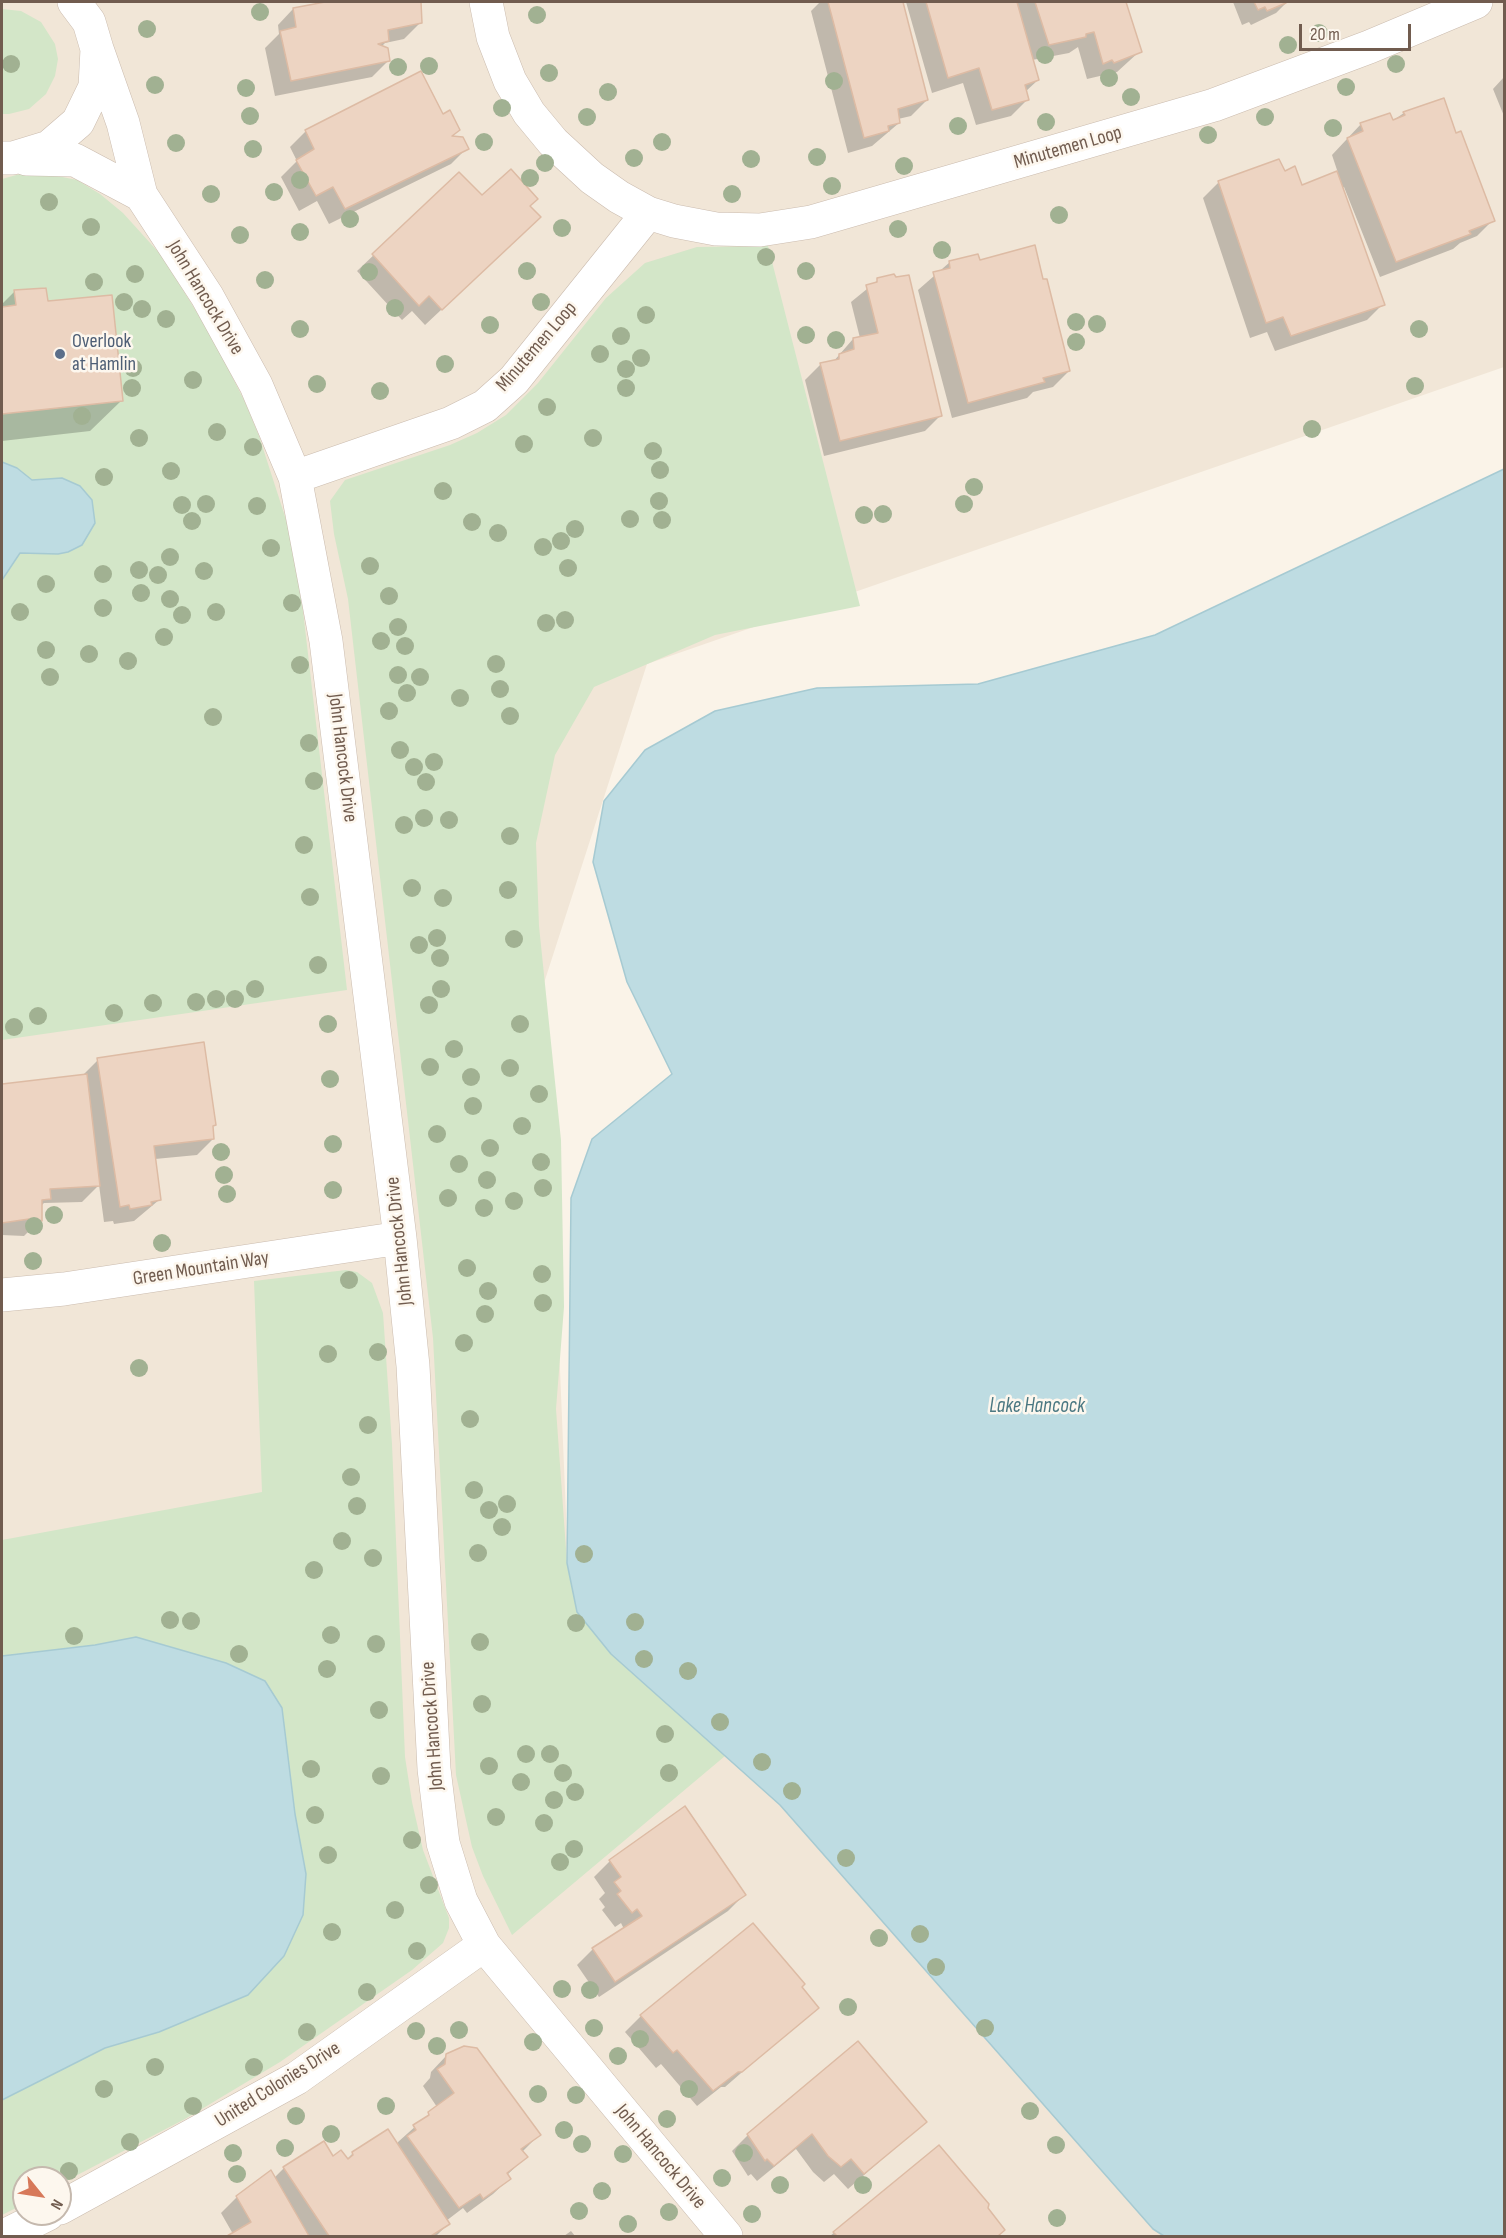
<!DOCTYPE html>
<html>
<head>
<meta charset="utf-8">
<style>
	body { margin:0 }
	#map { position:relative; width:1506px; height:2238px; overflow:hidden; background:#faf3e8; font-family:"Sofia Sans Condensed",sans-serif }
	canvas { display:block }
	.frame { position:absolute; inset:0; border:3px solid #715c4f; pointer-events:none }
	.north { position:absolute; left:12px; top:2166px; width:60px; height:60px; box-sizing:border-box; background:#fdf7ee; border:2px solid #c5b9ae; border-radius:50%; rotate:120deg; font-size:16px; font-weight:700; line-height:24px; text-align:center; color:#715c4f }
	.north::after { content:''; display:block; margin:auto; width:21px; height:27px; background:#d7795a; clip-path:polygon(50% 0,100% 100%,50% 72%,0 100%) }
	.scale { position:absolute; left:1299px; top:24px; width:112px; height:27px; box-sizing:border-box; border:3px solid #715c4f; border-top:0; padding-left:8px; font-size:18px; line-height:21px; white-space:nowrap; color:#715c4f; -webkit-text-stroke:4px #fdf7ee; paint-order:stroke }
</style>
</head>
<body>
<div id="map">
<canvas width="1506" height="2238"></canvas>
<div class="frame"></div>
<div class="north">N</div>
<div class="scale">20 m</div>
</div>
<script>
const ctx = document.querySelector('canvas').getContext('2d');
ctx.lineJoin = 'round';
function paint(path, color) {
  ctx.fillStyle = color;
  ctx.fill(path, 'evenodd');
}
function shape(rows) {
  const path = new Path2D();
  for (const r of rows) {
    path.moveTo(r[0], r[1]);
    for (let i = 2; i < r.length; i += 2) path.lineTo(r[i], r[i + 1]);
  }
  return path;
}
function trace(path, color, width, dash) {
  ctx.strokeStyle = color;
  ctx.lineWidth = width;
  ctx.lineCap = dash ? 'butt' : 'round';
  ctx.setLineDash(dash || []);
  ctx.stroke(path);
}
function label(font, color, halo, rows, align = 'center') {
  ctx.font = font + ' "Sofia Sans Condensed",sans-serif';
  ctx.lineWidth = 5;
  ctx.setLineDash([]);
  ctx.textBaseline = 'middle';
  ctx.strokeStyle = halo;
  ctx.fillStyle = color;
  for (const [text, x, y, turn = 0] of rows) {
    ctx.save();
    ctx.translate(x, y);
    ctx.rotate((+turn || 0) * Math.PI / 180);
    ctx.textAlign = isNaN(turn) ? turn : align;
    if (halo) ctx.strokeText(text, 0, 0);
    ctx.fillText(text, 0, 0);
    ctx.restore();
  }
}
paint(shape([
	[2,2,1504,2,1504,367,647,664,544,983,568,1563,1171,2236,2,2236],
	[24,2178,60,2178,60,2214,24,2214]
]), '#f1e6d7');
paint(shape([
	[2,9,21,11,41,22,55,44,58,59,55,76,46,94,29,109,9,114,2,114],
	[43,173,77,180,100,194,123,213,161,255,211,335,245,402,259,436,290,532,300,585,347,990,2,1040,2,179,20,174],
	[768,246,860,606,715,635,594,687,555,755,536,843,539,926,561,1140,564,1307,556,1409,567,1563,577,1612,611,1654,725,1756,512,1935,483,1876,472,1847,456,1775,433,1338,348,599,334,534,330,501,345,480,450,445,477,433,506,415,538,383,606,298,645,263,697,247],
	[346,1270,357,1272,372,1283,383,1313,392,1444,405,1757,412,1802,423,1850,449,1918,449,1928,443,1943,412,1970,280,2062,185,2119,60,2184,60,2178,24,2178,24,2204,2,2215,2,1540,262,1492,254,1281]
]), '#d3e6c8');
const water = shape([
	[2,462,17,468,32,480,62,478,80,486,92,500,95,523,82,545,68,552,58,554,20,553,2,580,2,462],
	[1504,469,1504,2236,1164,2236,1153,2229,780,1805,611,1654,577,1612,567,1563,571,1198,592,1139,672,1074,627,982,593,862,604,801,645,750,715,711,817,688,978,684,1155,635,1504,469],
	[136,1637,226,1663,265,1681,282,1708,295,1814,306,1874,303,1915,284,1956,248,1995,159,2032,105,2048,2,2100,2,1656,95,1645,136,1637]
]);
paint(water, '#bedce2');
trace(water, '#a6cad2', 1.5);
paint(shape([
	[333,2,419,2,420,23,404,39,385,43,381,47,388,61,372,77,275,96,265,48,279,34,278,25,293,9],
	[820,2,901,2,927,100,911,116,898,119,899,123,872,146,848,153,811,11],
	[906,2,1124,2,1140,51,1117,72,1087,79,1078,47,1069,53,1032,60,1038,80,1025,92,1027,100,1011,116,976,125,963,83,932,93],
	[1233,2,1287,2,1276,13,1251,25,1249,22,1242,25],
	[1504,77,1504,116,1493,89],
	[1404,113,1455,135,1493,220,1477,236,1460,243,1453,249,1380,277,1344,187,1342,188,1383,304,1367,320,1275,351,1267,332,1250,338,1203,198,1219,182,1284,173,1301,187,1338,173,1332,155,1361,124,1392,121],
	[306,131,451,137,467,148,451,164,329,224,317,201,299,211,281,177,297,161,290,147],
	[459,174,481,197,528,207,523,233,425,325,412,311,402,320,357,271],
	[978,261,1069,371,1053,387,1033,392,1027,398,952,418,918,290,950,262],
	[878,280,941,415,925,431,824,456,805,380,821,364,833,362,853,339,860,338,851,302],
	[15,291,46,302,121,401,90,431,2,441,2,304],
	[98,1060,211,1127,213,1139,197,1155,155,1159,159,1200,134,1221,114,1224,113,1221,104,1222,99,1185,82,1202,44,1203,40,1207,40,1220,24,1236,2,1235,2,1085,82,1076],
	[684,1808,744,1895,728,1911,599,1997,577,1965,593,1949,624,1929,621,1923,615,1927,602,1910,605,1907,599,1899,605,1893,594,1877,610,1861],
	[800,1987,817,2007,725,2087,721,2087,697,2106,661,2064,656,2068,625,2032,641,2016],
	[447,2055,539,2135,522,2152,526,2157,507,2175,509,2179,493,2194,467,2213,463,2208,446,2221,448,2224,436,2236,230,2236,233,2234,221,2213,237,2197,274,2178,284,2168,333,2158,346,2160,353,2153,398,2147,398,2142,437,2107,423,2086,430,2078,431,2072],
	[925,2122,848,2189,834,2174,824,2182,813,2172,796,2149,757,2181,751,2174,748,2176,732,2151,748,2135],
	[939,2147,1003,2230,997,2236,830,2236],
	[571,2231,575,2236,564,2236]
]), '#0003');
const building = shape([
	[325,2,421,2,422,23,388,30,389,41,378,44,388,48,390,61,291,81,280,31,296,27,293,8,325,2],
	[828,2,903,2,928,100,898,109,900,123,888,126,889,131,864,138,828,2],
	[926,2,1017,2,1039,80,1025,85,1029,100,992,110,979,68,948,78,926,2],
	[1035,2,1126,2,1142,52,1114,63,1112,60,1103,64,1094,32,1086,34,1086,37,1049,45,1035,2],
	[1254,2,1285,2,1286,3,1267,11,1265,7,1258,10,1254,2],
	[421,71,443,114,450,110,460,130,452,136,463,137,469,149,345,209,333,187,316,196,296,160,314,149,305,130,421,71],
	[1444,98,1456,133,1461,131,1495,221,1469,231,1471,234,1396,262,1347,138,1363,131,1360,123,1390,113,1393,120,1405,115,1403,112,1444,98],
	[1279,159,1285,171,1295,166,1302,185,1337,171,1385,305,1291,336,1283,317,1266,323,1218,181,1279,159],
	[511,169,538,199,530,206,541,217,442,310,429,296,419,306,372,254,459,172,482,195,511,169],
	[1035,245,1043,279,1047,279,1070,371,1043,378,1045,382,968,403,933,272,950,268,949,261,978,254,980,260,1035,245],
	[894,274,896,277,909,275,942,416,840,441,820,363,839,359,839,354,854,349,853,338,878,333,866,285,877,282,877,278,894,274],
	[46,288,48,301,112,295,123,401,2,414,2,307,16,305,14,290,46,288],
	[204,1042,216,1125,213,1126,214,1139,154,1146,161,1200,151,1202,152,1205,130,1209,129,1205,120,1207,97,1058,204,1042],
	[87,1074,100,1186,50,1189,51,1199,42,1200,42,1221,29,1221,29,1219,2,1223,2,1084,87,1074],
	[685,1806,746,1895,615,1982,592,1948,642,1916,637,1909,632,1913,617,1894,621,1891,614,1882,621,1877,609,1860,685,1806],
	[753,1923,805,1984,802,1987,819,2008,742,2072,738,2072,713,2091,677,2050,673,2053,640,2015,753,1923],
	[858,2041,927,2122,864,2174,851,2159,841,2167,828,2156,812,2134,774,2166,767,2159,765,2161,747,2134,858,2041],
	[464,2046,477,2048,541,2135,521,2149,528,2157,507,2173,511,2179,483,2199,480,2194,459,2208,407,2136,416,2130,413,2125,429,2115,428,2112,454,2093,437,2069,445,2064,446,2054,464,2046],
	[388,2129,450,2224,431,2236,329,2236,283,2167,324,2141,333,2156,341,2150,348,2159,353,2155,352,2152,388,2129],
	[939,2145,989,2204,988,2208,1005,2230,998,2236,837,2236,833,2232,939,2145],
	[271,2170,309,2236,227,2236,251,2222,236,2196,271,2170]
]);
paint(building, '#edd4c2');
trace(building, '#ddbba4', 1.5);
const street = shape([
	[486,2,493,37,510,81,529,113,553,142,592,178,619,197,648,213,674,221,716,229,760,230,811,222,1214,105,1369,47,1476,2],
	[97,49,123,123,141,195,207,296,256,385,295,477,326,641,400,1238,413,1366,434,1769,443,1843,461,1901,484,1945,726,2236],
	[2,158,13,158,49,147,78,122,95,87,97,49,89,22,74,2],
	[26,159,75,160,141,195],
	[295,477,451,423,485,406,514,380,648,213],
	[2,1295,64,1289,400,1238],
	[60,2208,297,2078,484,1945],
	[4,2236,48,2214]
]);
trace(street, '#cbbcaf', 34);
trace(street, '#fff', 33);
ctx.fillStyle = '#a1b192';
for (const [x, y] of [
	[260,12],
	[537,15],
	[147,29],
	[1319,33],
	[1288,45],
	[1045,55],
	[11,64],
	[1396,64],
	[429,66],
	[398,67],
	[549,73],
	[1109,78],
	[834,81],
	[155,85],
	[1346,87],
	[246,88],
	[608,92],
	[1131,97],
	[502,108],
	[250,116],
	[587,117],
	[1265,117],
	[1046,122],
	[958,126],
	[1333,128],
	[1208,135],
	[484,142],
	[662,142],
	[176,143],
	[253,149],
	[817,157],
	[634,158],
	[751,159],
	[545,163],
	[904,166],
	[530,178],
	[300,180],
	[832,186],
	[274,192],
	[211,194],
	[732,194],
	[49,202],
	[1059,215],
	[350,219],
	[91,227],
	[562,228],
	[898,229],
	[300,232],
	[240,235],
	[942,250],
	[766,257],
	[527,271],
	[806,271],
	[369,272],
	[135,274],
	[265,280],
	[94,282],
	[124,302],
	[541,302],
	[395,308],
	[142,309],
	[646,315],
	[166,319],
	[1076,322],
	[1097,324],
	[490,325],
	[300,329],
	[1419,329],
	[806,335],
	[621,336],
	[836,340],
	[1076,342],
	[600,354],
	[641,358],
	[445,364],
	[133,368],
	[626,369],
	[193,380],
	[317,384],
	[1415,386],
	[132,388],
	[626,388],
	[380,391],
	[547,407],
	[82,416],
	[1312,429],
	[217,432],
	[139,438],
	[593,438],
	[524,444],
	[253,447],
	[653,451],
	[660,470],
	[171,471],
	[104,477],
	[974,487],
	[443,491],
	[659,501],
	[206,504],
	[964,504],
	[182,505],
	[257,506],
	[883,514],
	[864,515],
	[630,519],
	[662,520],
	[192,521],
	[472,522],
	[575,529],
	[498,533],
	[561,541],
	[543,547],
	[271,548],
	[170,557],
	[370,566],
	[568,568],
	[139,570],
	[204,571],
	[103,574],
	[158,575],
	[46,584],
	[141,593],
	[389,596],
	[170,599],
	[292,603],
	[103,608],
	[20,612],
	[216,612],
	[182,615],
	[565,620],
	[546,623],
	[398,627],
	[164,637],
	[381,641],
	[405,646],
	[46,650],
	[89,654],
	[128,661],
	[496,664],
	[300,665],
	[398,675],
	[50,677],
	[420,677],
	[500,689],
	[407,693],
	[460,698],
	[389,711],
	[510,716],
	[213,717],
	[309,743],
	[400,750],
	[434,762],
	[414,767],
	[314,781],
	[426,782],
	[424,818],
	[449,820],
	[404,825],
	[510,836],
	[304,845],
	[412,888],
	[508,890],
	[310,897],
	[443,898],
	[437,938],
	[514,939],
	[419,945],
	[440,958],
	[318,965],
	[255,989],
	[441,989],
	[216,999],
	[235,999],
	[196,1002],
	[153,1003],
	[429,1005],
	[114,1013],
	[38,1016],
	[328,1024],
	[520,1024],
	[14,1027],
	[454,1049],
	[430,1067],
	[510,1068],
	[471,1077],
	[330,1079],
	[539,1094],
	[473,1106],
	[522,1126],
	[437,1134],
	[333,1144],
	[490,1148],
	[221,1152],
	[541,1162],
	[459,1164],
	[224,1175],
	[487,1180],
	[543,1188],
	[333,1190],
	[227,1194],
	[448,1198],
	[514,1201],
	[484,1208],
	[54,1215],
	[34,1226],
	[162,1243],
	[33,1261],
	[467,1268],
	[542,1274],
	[349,1280],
	[488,1291],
	[543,1303],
	[485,1314],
	[464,1343],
	[378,1352],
	[328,1354],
	[139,1368],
	[470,1419],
	[368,1425],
	[351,1477],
	[474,1490],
	[507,1504],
	[357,1506],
	[489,1510],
	[502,1527],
	[342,1541],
	[478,1553],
	[584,1554],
	[373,1558],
	[314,1570],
	[170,1620],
	[191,1621],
	[635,1622],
	[576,1623],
	[331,1635],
	[74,1636],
	[480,1642],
	[376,1644],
	[239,1654],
	[644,1659],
	[327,1669],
	[688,1671],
	[482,1704],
	[379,1710],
	[720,1722],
	[665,1734],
	[526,1754],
	[550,1754],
	[762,1762],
	[489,1766],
	[311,1769],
	[563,1773],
	[669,1773],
	[381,1776],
	[521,1782],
	[792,1791],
	[575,1792],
	[554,1800],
	[315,1815],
	[496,1817],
	[544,1823],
	[412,1840],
	[574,1849],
	[328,1855],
	[846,1858],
	[560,1862],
	[429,1885],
	[395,1910],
	[332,1932],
	[920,1934],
	[879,1938],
	[417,1951],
	[936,1967],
	[562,1989],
	[590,1990],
	[367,1992],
	[848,2007],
	[594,2028],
	[985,2028],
	[459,2030],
	[416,2031],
	[307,2032],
	[640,2039],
	[533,2042],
	[437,2046],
	[618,2056],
	[155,2067],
	[254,2067],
	[104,2089],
	[689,2089],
	[538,2094],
	[576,2095],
	[193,2106],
	[386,2106],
	[1030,2111],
	[296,2116],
	[667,2119],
	[564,2130],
	[331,2134],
	[130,2142],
	[582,2144],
	[1056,2145],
	[285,2148],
	[233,2153],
	[744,2153],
	[623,2154],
	[69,2171],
	[237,2174],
	[722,2178],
	[780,2185],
	[863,2185],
	[602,2191],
	[579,2211],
	[669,2212],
	[752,2214],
	[1057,2218],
	[628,2224]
]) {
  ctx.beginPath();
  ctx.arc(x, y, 9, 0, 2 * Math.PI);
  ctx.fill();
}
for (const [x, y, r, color] of [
	[60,354,6,"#5c6f8a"]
]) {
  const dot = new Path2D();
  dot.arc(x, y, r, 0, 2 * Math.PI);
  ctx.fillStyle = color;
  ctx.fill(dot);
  trace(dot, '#fdf7ee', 2);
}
label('20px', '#715c4f', '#fdf7ee', [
	["Minutemen Loop",1068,148,-16],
	["John Hancock Drive",205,298,59],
	["Minutemen Loop",537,347,-49],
	["John Hancock Drive",342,758,83],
	["John Hancock Drive",400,1241,-96],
	["Green Mountain Way",201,1269,-9],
	["John Hancock Drive",433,1726,-94],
	["United Colonies Drive",278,2085,-32],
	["John Hancock Drive",660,2157,50]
]);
label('20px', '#4e5e75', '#fdf7ee', [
	["Overlook",72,342],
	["at Hamlin",72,365]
], 'left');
label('italic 21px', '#4b7882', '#fdf7ee', [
	["Lake Hancock",1037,1407]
]);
</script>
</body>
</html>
